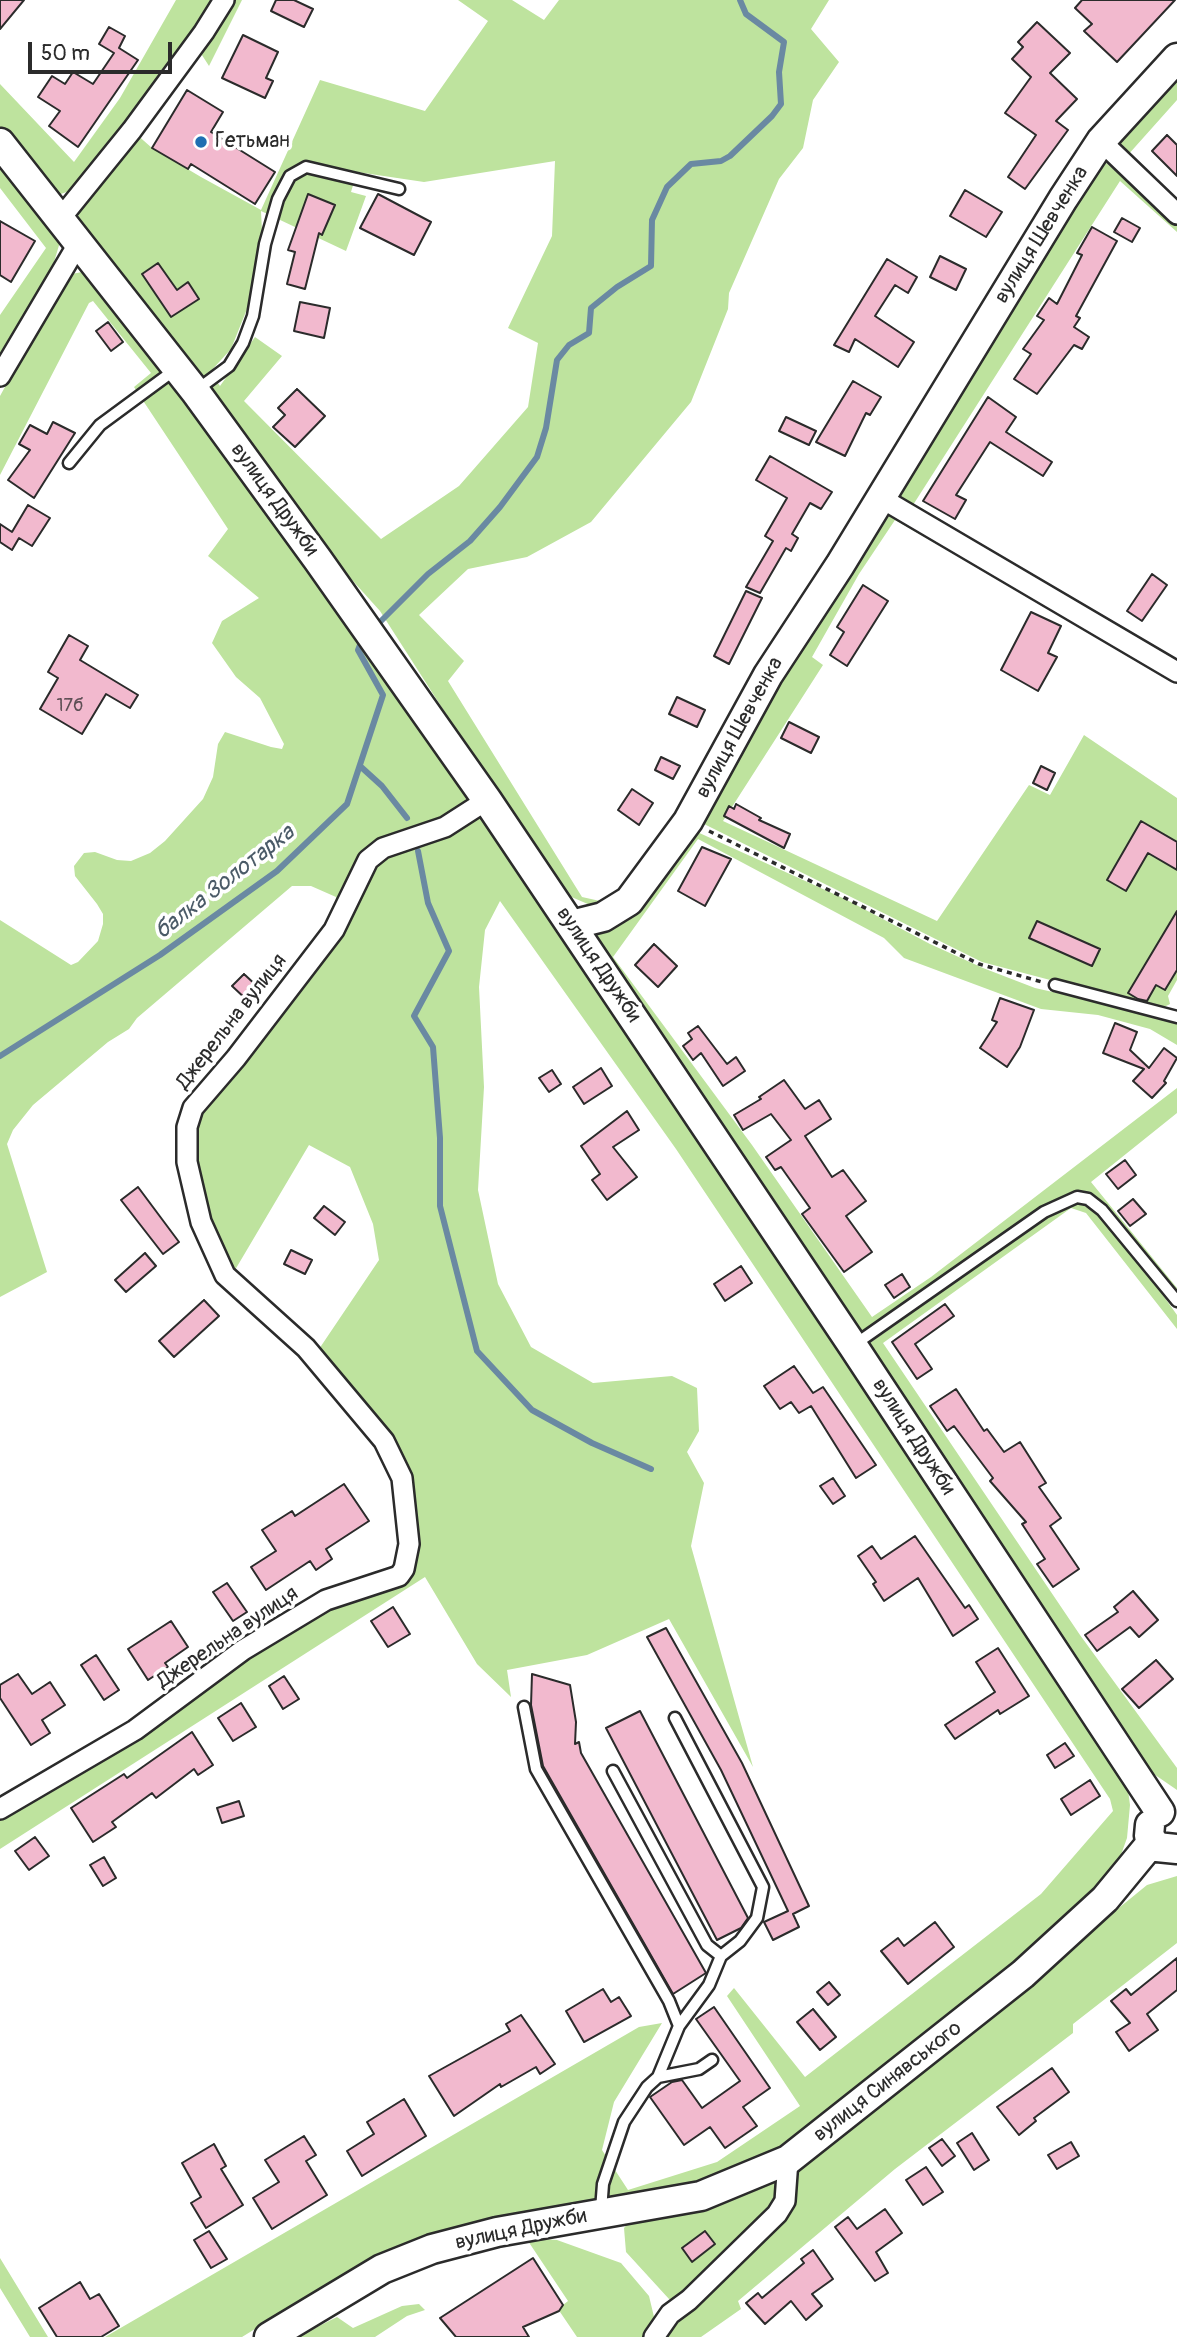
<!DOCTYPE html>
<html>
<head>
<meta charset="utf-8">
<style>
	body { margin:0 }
	#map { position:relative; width:1177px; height:2337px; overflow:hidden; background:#fff; font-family:Pangolin,sans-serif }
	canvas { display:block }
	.scale { position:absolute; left:28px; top:42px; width:144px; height:32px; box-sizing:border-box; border:4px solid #2b2b2b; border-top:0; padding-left:9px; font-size:21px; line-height:24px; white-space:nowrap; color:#2b2b2b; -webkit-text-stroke:5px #fff; paint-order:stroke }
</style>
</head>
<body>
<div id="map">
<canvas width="1177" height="2337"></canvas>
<div class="scale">50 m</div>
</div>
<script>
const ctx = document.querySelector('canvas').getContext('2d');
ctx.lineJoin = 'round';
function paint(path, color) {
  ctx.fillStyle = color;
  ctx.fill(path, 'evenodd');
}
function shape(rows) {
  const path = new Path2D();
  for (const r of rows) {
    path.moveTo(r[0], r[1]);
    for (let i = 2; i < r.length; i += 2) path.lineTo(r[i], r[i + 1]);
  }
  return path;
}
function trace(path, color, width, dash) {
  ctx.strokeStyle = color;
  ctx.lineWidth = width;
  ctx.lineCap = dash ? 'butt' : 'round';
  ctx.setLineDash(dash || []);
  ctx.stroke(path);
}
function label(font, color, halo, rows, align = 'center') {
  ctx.font = font + ' Pangolin,sans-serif';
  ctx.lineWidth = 7;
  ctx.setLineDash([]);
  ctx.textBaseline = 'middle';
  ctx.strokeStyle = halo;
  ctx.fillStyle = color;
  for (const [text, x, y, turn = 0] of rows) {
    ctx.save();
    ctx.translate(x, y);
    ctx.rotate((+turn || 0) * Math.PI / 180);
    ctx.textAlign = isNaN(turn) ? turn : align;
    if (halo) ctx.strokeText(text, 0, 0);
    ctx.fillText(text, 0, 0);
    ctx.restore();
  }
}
paint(shape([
	[176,0,214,0,78,188,58,195,0,131,0,84,74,162,120,98],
	[233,0,242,0,209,66,200,52],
	[458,0,512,0,544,20,559,0,829,0,811,29,839,62,813,100,803,148,779,179,729,293,728,309,691,402,591,522,527,557,468,569,419,615,464,661,448,681,582,897,600,901,590,905,560,892,380,611,335,561,78,221,79,205,135,133,152,148,201,177,261,210,320,80,425,111,488,21],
	[555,161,552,236,508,328,538,343,528,407,459,486,381,539,244,401,282,356,255,337,220,386,210,372,231,349,251,299,262,231,261,211,346,251,366,196,351,192,357,172,424,182],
	[1177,71,1177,100,1127,156,1112,146],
	[0,156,56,229,60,242,54,262,0,360,0,315,46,248,0,188],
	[1104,161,1177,226,1177,232,1120,181,913,505,1058,592,900,503,898,496,1030,275],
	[82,272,90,276,217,444,468,788,465,803,456,813,388,842,334,918,336,897,311,886,292,886,137,1018,129,1029,108,1042,33,1105,13,1130,7,1144,47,1272,0,1297,0,920,71,965,78,962,98,941,103,924,103,914,97,904,75,876,74,866,84,853,95,852,117,860,131,861,150,853,165,841,203,799,213,777,218,744,225,732,271,747,282,749,284,744,260,698,236,677,212,643,222,621,259,598,208,556,228,529,134,387,151,373,93,301,89,303,0,475,0,396,60,287,72,274],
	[897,514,1177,678,1177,682,895,520,859,574,812,657,823,665,723,821,937,921,1029,785,1050,795,1084,735,1177,798,1177,980,1168,996,1170,1004,1160,1009,982,962,704,824,702,818,786,663,850,567,889,516],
	[483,815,1126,1775,1130,1805,1127,1838,1118,1863,1072,1919,802,2135,754,2162,711,2182,470,2226,394,2249,344,2274,242,2337,105,2337,639,2027,662,2023,614,2102,602,2150,628,2190,717,2162,800,2106,727,1996,734,1988,805,2077,1041,1894,1113,1811,1110,1799,676,1149,500,901,485,930,479,987,484,1087,478,1190,498,1284,531,1347,593,1383,672,1376,697,1388,699,1431,687,1452,704,1483,691,1546,753,1767,669,1619,587,1655,507,1670,511,1697,477,1664,425,1577,0,1849,0,1815,254,1648,328,1605,400,1580,408,1495,317,1352,379,1260,373,1224,350,1167,309,1145,235,1270,218,1247,204,1213,195,1166,194,1116,375,863,398,849],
	[695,831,845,899,930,944,983,968,1035,988,1177,1020,1177,1045,1150,1029,1098,1015,1041,1009,904,958,884,938,698,839,613,957,752,1145,872,1317,931,1277,1177,1088,1177,1113,1091,1182,1177,1288,1177,1297,1100,1201,1084,1192,1075,1191,1016,1226,860,1337,594,939],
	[1077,1203,1095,1210,1160,1291,1177,1315,1177,1329,1086,1213,1071,1208,883,1343,1080,1635,1177,1768,1177,1790,1148,1770,867,1345,1066,1204],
	[1177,1876,1177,1943,1073,2024,1073,2033,895,2169,738,2301,741,2309,701,2337,662,2337,671,2324,784,2218,793,2174,1147,1885],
	[778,2175,776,2201,747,2235,715,2260,674,2300,669,2299,626,2252,624,2228,630,2221],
	[526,2238,557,2240,621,2263,649,2296,655,2321,647,2337,577,2337,558,2309,568,2301],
	[0,2258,48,2337,30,2337,0,2288],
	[419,2304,425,2310,407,2316,375,2337,297,2337,337,2317,353,2328,402,2306]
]), '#bee39e');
trace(shape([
	[374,628,428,574,470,541,500,507,537,457,546,428,557,360,569,345,589,333,591,308,617,287,651,266,652,220,667,187,691,164,721,161,730,156,772,116,781,104,779,72,784,42,746,14,740,0],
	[360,766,382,786,407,818],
	[418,851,428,903,449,951,414,1016,433,1047,440,1138,440,1206,477,1351,532,1410,592,1443,651,1469],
	[0,1056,160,955,277,871,347,804,383,695,358,650,363,637]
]), '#6a89a2', 6);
const building = shape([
	[0,0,24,0,0,29,0,0],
	[276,0,294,0,313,9,304,27,271,11,276,0],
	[1082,0,1175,0,1117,62,1084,31,1092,24,1075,8,1082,0],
	[1037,22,1070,53,1050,73,1077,99,1056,121,1068,130,1025,189,1008,177,1036,135,1005,113,1031,77,1012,59,1023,47,1018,42,1037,22],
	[109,27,125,36,119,48,138,60,78,147,49,126,60,111,38,97,52,76,65,84,73,72,93,84,114,53,99,44,109,27],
	[243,35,278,52,266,78,273,81,265,98,222,78,243,35],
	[187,90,223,112,211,132,275,172,255,204,191,164,188,169,152,148,187,90],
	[1167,135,1177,145,1177,176,1152,151,1167,135],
	[965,190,1002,212,986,237,950,216,965,190],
	[308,194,335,205,322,235,319,233,305,289,287,284,295,252,288,250,308,194],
	[378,194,431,222,414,255,360,228,378,194],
	[1122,218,1140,228,1132,242,1114,232,1122,218],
	[0,221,35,241,11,282,0,275,0,221],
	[1092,227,1117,241,1076,316,1080,318,1074,327,1089,337,1082,349,1074,345,1037,394,1014,379,1031,354,1023,349,1044,320,1037,316,1049,298,1057,304,1082,255,1077,253,1092,227],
	[940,256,966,269,956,290,930,277,940,256],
	[887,259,917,277,908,293,895,285,875,316,914,342,898,367,855,339,849,352,834,345,887,259],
	[158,263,177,290,188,282,199,299,171,317,142,274,158,263],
	[300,302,330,308,324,338,294,331,300,302],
	[108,322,123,342,111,351,96,331,108,322],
	[853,381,881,397,870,415,866,413,845,456,816,442,853,381],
	[297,389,325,416,295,447,273,427,285,415,278,408,297,389],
	[988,397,1016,417,1006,432,1052,462,1043,476,990,442,956,495,966,500,955,519,923,501,988,397],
	[786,417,816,431,809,445,779,431,786,417],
	[53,422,75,433,34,498,8,480,30,450,19,444,30,425,47,434,53,422],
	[770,456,832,492,821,509,810,503,792,534,798,538,791,551,786,548,760,593,746,587,773,541,765,536,787,498,756,480,770,456],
	[28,505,50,518,32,546,19,538,12,550,0,542,0,524,12,532,28,505],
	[1152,574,1167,585,1142,621,1127,611,1152,574],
	[863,585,888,601,847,666,830,655,844,632,837,627,863,585],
	[746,591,762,598,729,664,714,656,746,591],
	[1031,612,1061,626,1048,653,1057,657,1038,691,1001,670,1031,612],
	[69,635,88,646,80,660,138,695,130,708,106,694,82,734,40,709,58,678,48,672,69,635],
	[677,697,705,710,697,727,669,714,677,697],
	[789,722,819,737,811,753,781,738,789,722],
	[661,757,680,766,673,779,655,770,661,757],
	[1041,766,1055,773,1047,790,1033,783,1041,766],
	[632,789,653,803,639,825,618,810,632,789],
	[736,804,761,818,759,820,790,834,784,848,724,816,729,806,734,809,736,804],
	[1141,821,1177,842,1177,870,1148,853,1126,891,1107,880,1141,821],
	[702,847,731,859,705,906,678,891,702,847],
	[1177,911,1177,970,1165,990,1156,985,1147,1001,1138,999,1128,993,1177,911],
	[1037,921,1100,949,1092,966,1029,938,1037,921],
	[654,944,677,966,658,987,635,965,654,944],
	[244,974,260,989,248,1001,232,986,244,974],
	[1000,998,1034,1010,1020,1047,1007,1067,980,1048,997,1022,992,1020,1000,998],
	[1115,1023,1137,1032,1130,1050,1149,1068,1164,1048,1177,1058,1164,1081,1166,1083,1152,1098,1133,1081,1144,1069,1103,1053,1115,1023],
	[698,1026,727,1064,736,1057,745,1071,723,1086,701,1053,693,1060,683,1046,692,1039,688,1033,698,1026],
	[601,1068,612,1086,584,1104,573,1087,601,1068],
	[552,1070,561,1084,549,1092,539,1078,552,1070],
	[784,1080,805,1109,819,1100,831,1119,805,1136,832,1177,843,1170,866,1201,846,1216,872,1252,844,1272,802,1214,810,1208,781,1167,775,1170,766,1157,791,1140,771,1114,743,1130,734,1115,761,1099,759,1097,784,1080],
	[627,1111,639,1130,613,1147,637,1177,607,1200,592,1180,600,1174,581,1146,627,1111],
	[1125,1160,1136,1175,1118,1189,1106,1174,1125,1160],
	[138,1187,179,1242,163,1254,121,1200,138,1187],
	[1133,1199,1146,1214,1130,1226,1118,1211,1133,1199],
	[324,1206,345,1222,335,1235,314,1218,324,1206],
	[291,1250,312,1260,305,1274,284,1264,291,1250],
	[145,1253,156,1266,126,1292,115,1280,145,1253],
	[741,1266,752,1283,725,1301,714,1284,741,1266],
	[902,1274,910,1287,894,1298,885,1285,902,1274],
	[204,1300,219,1316,174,1357,159,1341,204,1300],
	[945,1304,954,1316,915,1344,932,1369,917,1379,892,1342,945,1304],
	[794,1366,813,1393,823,1387,876,1465,856,1478,811,1406,799,1413,791,1402,780,1409,764,1386,794,1366],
	[956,1389,984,1431,987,1429,1004,1452,1020,1442,1046,1483,1039,1487,1061,1518,1050,1526,1079,1569,1053,1587,1037,1564,1045,1559,1022,1524,1026,1522,990,1481,993,1478,954,1426,947,1431,930,1406,956,1389],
	[833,1478,845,1496,833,1504,820,1486,833,1478],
	[344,1484,369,1521,326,1549,332,1559,316,1570,310,1561,266,1590,251,1567,276,1551,262,1530,292,1511,295,1516,344,1484],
	[915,1536,965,1608,969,1605,978,1619,953,1636,918,1578,884,1601,873,1584,876,1582,858,1556,872,1546,881,1559,915,1536],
	[227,1583,247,1612,233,1621,213,1592,227,1583],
	[1133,1591,1158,1620,1139,1637,1130,1627,1097,1651,1085,1635,1118,1612,1114,1607,1133,1591],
	[393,1607,410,1634,388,1647,371,1621,393,1607],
	[171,1621,188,1647,165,1663,168,1667,148,1680,128,1649,171,1621],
	[666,1628,742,1763,809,1906,793,1914,799,1927,773,1940,764,1922,788,1911,721,1770,647,1637,666,1628],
	[998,1648,1029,1696,1000,1714,998,1710,955,1739,945,1725,995,1692,976,1662,998,1648],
	[96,1655,119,1690,104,1700,81,1665,96,1655],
	[1156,1660,1173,1679,1139,1708,1122,1689,1156,1660],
	[18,1674,32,1694,50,1682,65,1705,42,1720,50,1733,31,1745,0,1698,0,1685,18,1674],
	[532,1674,570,1685,576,1722,575,1744,579,1742,581,1753,706,1973,673,1994,543,1766,531,1705,532,1674],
	[284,1676,299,1699,283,1709,269,1686,284,1676],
	[241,1703,256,1727,233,1741,218,1718,241,1703],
	[640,1711,748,1918,741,1928,717,1940,606,1728,640,1711],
	[192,1732,213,1765,198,1775,194,1769,156,1798,152,1793,112,1822,116,1827,93,1842,71,1808,124,1774,127,1778,192,1732],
	[1065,1743,1074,1756,1055,1768,1047,1755,1065,1743],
	[1090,1780,1100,1796,1071,1815,1061,1799,1090,1780],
	[239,1801,244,1816,222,1823,217,1808,239,1801],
	[35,1837,49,1856,29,1870,15,1851,35,1837],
	[104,1857,116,1878,103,1886,90,1865,104,1857],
	[935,1922,954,1947,908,1984,881,1951,898,1938,904,1946,935,1922],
	[1177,1958,1177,1990,1147,2014,1158,2030,1129,2051,1116,2032,1130,2023,1111,2001,1126,1989,1131,1995,1177,1958],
	[829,1982,840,1995,828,2005,817,1992,829,1982],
	[603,1989,611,2002,619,1997,631,2016,584,2042,566,2011,603,1989],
	[714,2007,770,2088,743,2107,757,2126,725,2148,710,2127,684,2145,650,2097,672,2082,682,2080,702,2108,740,2081,696,2019,714,2007],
	[813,2009,836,2037,820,2050,797,2022,813,2009],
	[521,2015,555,2064,540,2074,536,2067,501,2087,500,2084,454,2116,429,2076,510,2031,506,2024,521,2015],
	[1052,2068,1069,2092,1034,2118,1036,2121,1019,2135,997,2107,1052,2068],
	[404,2099,426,2136,362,2176,347,2151,374,2134,367,2122,404,2099],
	[972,2133,989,2160,974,2170,957,2143,972,2133],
	[304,2136,316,2155,306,2161,327,2195,272,2229,253,2198,279,2182,265,2160,304,2136],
	[942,2139,955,2156,942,2166,929,2148,942,2139],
	[1071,2142,1079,2156,1057,2169,1048,2155,1071,2142],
	[214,2144,226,2166,221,2169,243,2205,206,2228,191,2203,201,2197,182,2163,214,2144],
	[926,2167,943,2192,923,2205,906,2180,926,2167],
	[885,2209,902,2233,876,2252,888,2273,875,2281,835,2227,848,2217,857,2229,885,2209],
	[209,2231,227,2259,211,2268,194,2240,209,2231],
	[705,2231,715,2244,692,2262,682,2248,705,2231],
	[813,2250,833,2279,812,2294,822,2306,806,2320,791,2301,765,2324,746,2303,758,2293,762,2298,804,2263,801,2259,813,2250],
	[533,2258,563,2305,559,2311,523,2327,529,2337,456,2337,440,2318,533,2258],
	[80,2282,90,2299,99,2294,119,2326,101,2337,57,2337,39,2308,80,2282]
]);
paint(building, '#f2b9ce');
trace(building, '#2b2b2b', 2);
const lane = shape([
	[198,389,229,366,243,343,253,316,265,244,278,199,290,176,306,167,399,189],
	[69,463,100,425,176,369],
	[1055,985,1177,1017],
	[854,1345,1044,1212,1077,1197,1088,1199,1102,1210,1177,1301],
	[524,1707,536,1769,669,2001,679,2026],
	[613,1771,707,1945,721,1956],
	[658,2077,699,2069,712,2060],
	[601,2210,603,2184,624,2122,647,2087,658,2077,679,2026,709,1985,721,1956,740,1941,757,1918,763,1887,675,1718]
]);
const street = shape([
	[1101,141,1177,214],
	[60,219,132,130,204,32,224,0],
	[0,376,78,244],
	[881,498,1177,672],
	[0,1809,135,1730,243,1650,326,1600,399,1576,404,1569,409,1544,402,1478,384,1441,306,1348,225,1275,201,1222,187,1162,187,1127,193,1108,236,1058,334,930,368,860,383,848,445,827,487,800],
	[654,2337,670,2314,689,2300,777,2214,785,2201,788,2160]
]);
const secondary = shape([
	[0,143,195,391,318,560,487,800,853,1346,1160,1812],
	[571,925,603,917,629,901,688,821,768,675,840,565,1063,199,1101,141,1177,58],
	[1150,1825,1149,1836,1157,1847,1177,1849],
	[269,2337,382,2269,432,2249,497,2232,701,2196,788,2160,1023,1974,1105,1899,1152,1842]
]);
trace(lane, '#2b2b2b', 15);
trace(street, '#2b2b2b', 24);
trace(secondary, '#2b2b2b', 33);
trace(shape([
	[709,831,979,964,1042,982]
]), '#2b2b2b', 3.5, [5, 5]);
trace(lane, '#fff', 10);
trace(street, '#fff', 19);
trace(secondary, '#fff', 28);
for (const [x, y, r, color] of [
	[201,142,7,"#1f6fb2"]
]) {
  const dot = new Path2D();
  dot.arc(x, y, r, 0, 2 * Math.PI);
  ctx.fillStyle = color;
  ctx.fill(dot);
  trace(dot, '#fff', 2.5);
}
label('18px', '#5d4e54', null, [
	["17б",70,706]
]);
label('21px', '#2b2b2b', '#fff', [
	["Гетьман",215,142]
], 'left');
label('21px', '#2b2b2b', '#fff', [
	["вулиця Шевченка",1042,235,-58],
	["вулиця Дружби",274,500,54],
	["вулиця Шевченка",740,728,-61],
	["вулиця Дружби",598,965,56],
	["Джерельна вулиця",232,1022,-52],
	["вулиця Дружби",913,1437,57],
	["Джерельна вулиця",228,1638,-34],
	["вулиця Синявського",888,2082,-38],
	["вулиця Дружби",521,2230,-12]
]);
label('italic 23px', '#4a5a67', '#fff', [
	["балка Золотарка",225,883,-38]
]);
</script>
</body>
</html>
